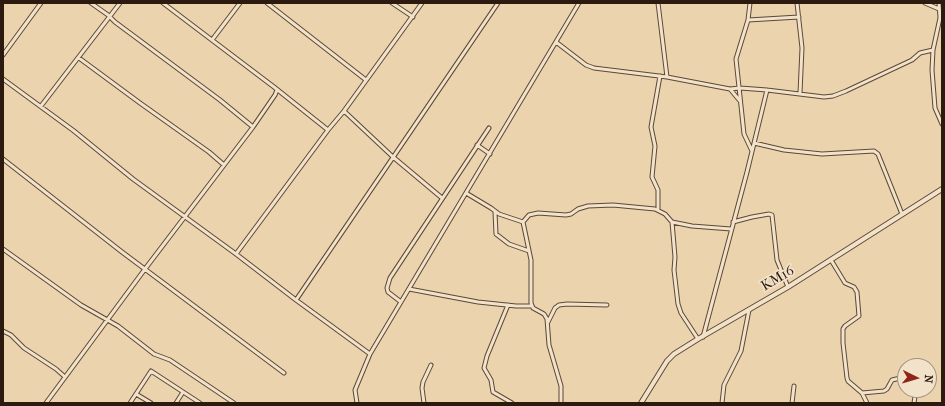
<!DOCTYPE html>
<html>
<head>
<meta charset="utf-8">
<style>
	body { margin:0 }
	#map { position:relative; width:945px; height:406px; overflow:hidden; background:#ebd3ae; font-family:"IM FELL French Canon",serif }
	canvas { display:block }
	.frame { position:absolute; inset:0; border:4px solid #2c1a0e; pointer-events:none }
	.north { position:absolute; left:897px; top:358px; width:40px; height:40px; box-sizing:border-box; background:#f2e2ca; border:1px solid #a3927f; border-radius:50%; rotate:95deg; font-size:11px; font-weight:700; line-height:16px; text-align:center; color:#2c1a0e }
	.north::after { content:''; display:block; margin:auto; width:14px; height:18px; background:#8f2418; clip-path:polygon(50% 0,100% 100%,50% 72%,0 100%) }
</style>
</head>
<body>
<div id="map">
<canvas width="945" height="406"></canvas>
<div class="frame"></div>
<div class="north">N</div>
</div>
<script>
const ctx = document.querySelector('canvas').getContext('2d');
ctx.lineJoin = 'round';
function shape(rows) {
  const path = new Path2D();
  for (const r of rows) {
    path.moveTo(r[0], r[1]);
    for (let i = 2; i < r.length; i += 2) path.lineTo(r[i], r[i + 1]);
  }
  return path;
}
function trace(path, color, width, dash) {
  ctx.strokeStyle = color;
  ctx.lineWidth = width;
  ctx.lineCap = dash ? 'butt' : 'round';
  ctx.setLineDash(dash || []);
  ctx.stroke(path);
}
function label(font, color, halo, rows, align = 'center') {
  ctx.font = font + ' "IM FELL French Canon",serif';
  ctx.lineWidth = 3.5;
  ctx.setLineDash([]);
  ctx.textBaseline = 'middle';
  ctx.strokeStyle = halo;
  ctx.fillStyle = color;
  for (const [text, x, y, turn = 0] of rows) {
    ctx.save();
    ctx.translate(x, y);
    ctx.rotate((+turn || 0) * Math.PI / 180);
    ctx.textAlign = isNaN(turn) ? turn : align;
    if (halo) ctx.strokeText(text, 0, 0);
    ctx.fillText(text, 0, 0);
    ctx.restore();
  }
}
const minor = shape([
	[91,3,108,15,115,22,220,100,253,127],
	[163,3,274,87,328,130],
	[267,3,366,80],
	[392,3,413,17],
	[658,3,667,77],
	[750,3,748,20,736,59,744,134,752,151],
	[797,3,802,48,800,93],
	[925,3,939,9],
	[939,3,940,18,933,50,932,70,935,108,942,124],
	[748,20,799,17],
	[212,40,240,3],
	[556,42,586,65,594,68,667,77,730,89,740,88,767,90,824,97,833,96,846,91,912,60,920,53,933,50],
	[3,55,41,3],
	[79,58,140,103,209,152,224,165],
	[3,79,74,131,133,179,236,254,296,300,370,354],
	[730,89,740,101],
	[41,106,120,3],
	[344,111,393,157,442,198],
	[754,143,784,150,822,154,874,151,878,154,902,214],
	[477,145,490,154],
	[3,159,122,252,284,373],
	[466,193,491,208,499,214,523,222],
	[658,210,658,190,652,177,655,146,651,127,660,76],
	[495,212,496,234,509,244,529,251],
	[672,222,692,226,731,229],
	[733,222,752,217,769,214,772,215,777,260,788,287],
	[3,249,81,305,118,326,154,354,170,360,234,403],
	[236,254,328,130,344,111,422,3],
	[831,260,845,283,854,287,857,292,859,316,845,326,843,329,843,343,847,378,848,381,862,393,867,403],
	[409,289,478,302,516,306,532,306],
	[296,300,498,3],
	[401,302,388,292,387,288,390,278,489,128],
	[508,305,487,356,484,368,491,380,493,392,512,403],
	[548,322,555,308,559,305,567,304,607,305],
	[3,331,11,335,24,348,56,369,65,377],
	[703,337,747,172,767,90],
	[862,393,884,391,887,389,892,380,905,377],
	[136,394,151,403],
	[46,403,145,269,253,127,275,95,277,90],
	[130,403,151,371,200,403],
	[176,403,183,392],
	[357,403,355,390,370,354,579,3],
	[424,403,422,388,423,382,431,365],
	[561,403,561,386,549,345,547,319,544,314,533,308,531,303,531,260,523,222,529,215,538,213,566,215,571,214,578,209,588,206,613,205,655,209,665,214,672,222,675,257,674,270,678,304,681,313,698,339],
	[722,403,724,385,741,351,749,310],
	[792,403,794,386],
	[914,403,916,390]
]);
const tertiary = shape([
	[641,403,667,361,674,354,698,339,788,287,942,189]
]);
trace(minor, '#5c4836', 5);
trace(tertiary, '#5c4836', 6);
trace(minor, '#f2e2ca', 3);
trace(tertiary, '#f2e2ca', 4);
label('14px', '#2c1a0e', '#f2e2ca', [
	["KM16",778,279,-31]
]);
</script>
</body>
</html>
